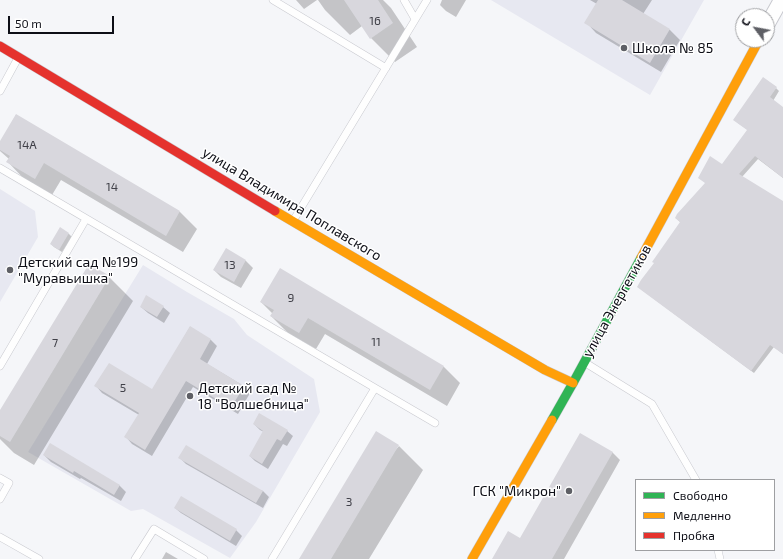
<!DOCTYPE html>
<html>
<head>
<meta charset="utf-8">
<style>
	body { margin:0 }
	#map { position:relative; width:783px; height:559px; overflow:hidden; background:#f5f6f9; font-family:"Exo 2",sans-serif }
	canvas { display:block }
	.legend { position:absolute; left:635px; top:479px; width:140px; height:72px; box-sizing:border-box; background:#fff; border:1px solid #9e9fa2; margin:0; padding:5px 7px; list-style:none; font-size:12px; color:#0d0e16 }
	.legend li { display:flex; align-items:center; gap:8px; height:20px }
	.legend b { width:20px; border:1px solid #9e9fa2 }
	.north { position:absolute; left:735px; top:8px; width:40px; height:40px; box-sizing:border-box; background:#fff; border:1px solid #9e9fa2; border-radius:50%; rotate:302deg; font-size:11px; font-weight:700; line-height:16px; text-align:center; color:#0d0e16 }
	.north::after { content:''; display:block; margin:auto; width:14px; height:18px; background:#5e5f65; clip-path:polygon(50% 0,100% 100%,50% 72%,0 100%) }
	.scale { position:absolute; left:8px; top:16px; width:106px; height:18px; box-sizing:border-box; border:2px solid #0d0e16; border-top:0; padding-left:5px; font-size:12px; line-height:14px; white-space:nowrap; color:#0d0e16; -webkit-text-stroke:3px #fff; paint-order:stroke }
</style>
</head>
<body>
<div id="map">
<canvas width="783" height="559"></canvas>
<ul class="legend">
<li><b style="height:5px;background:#30b455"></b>Свободно</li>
<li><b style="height:5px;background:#ff9f0a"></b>Медленно</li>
<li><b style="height:5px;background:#e5322d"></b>Пробка</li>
</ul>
<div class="north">С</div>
<div class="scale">50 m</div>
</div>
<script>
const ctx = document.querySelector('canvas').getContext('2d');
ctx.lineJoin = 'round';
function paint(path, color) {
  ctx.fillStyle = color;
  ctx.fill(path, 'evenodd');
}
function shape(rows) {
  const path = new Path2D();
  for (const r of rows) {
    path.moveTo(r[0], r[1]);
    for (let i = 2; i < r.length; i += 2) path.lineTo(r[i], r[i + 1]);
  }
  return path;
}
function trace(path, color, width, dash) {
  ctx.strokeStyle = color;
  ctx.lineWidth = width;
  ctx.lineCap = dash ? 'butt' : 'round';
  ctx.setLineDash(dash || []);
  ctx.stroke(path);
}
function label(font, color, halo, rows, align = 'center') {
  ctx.font = font + ' "Exo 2",sans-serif';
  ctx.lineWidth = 3;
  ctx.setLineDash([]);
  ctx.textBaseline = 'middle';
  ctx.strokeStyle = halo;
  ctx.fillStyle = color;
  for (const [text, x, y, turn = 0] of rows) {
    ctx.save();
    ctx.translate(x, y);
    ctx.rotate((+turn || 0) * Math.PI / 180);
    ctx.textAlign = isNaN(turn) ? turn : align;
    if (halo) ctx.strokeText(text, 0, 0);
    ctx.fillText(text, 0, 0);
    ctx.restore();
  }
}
paint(shape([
	[491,0,704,0,650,95],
	[0,189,35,211,38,237,0,302],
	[143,265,187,292,234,319,247,335,314,379,320,412,256,522,230,558,143,509,131,511,28,452]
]), '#e7e8f1');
paint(shape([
	[296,0,317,0,304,9],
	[318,0,383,0,391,8,417,47,395,62,371,38,362,26,350,35,325,10],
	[442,0,466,0,456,17,446,11,440,5],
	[590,0,652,0,643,14,670,30,680,40,661,72,596,33,586,22,597,4],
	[776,88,779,91,773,101,783,109,783,178,758,159,742,177,783,203,783,354,774,347,754,373,642,290,681,223,676,218,723,165,748,130,738,123],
	[16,115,180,212,197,229,183,252,61,180,52,195,24,179,8,162,9,159,0,151,0,143],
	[60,229,69,234,72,237,62,252,54,247,51,244],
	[226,250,246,261,253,268,241,288,221,277,214,270],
	[280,270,444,367,460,383,447,406,325,334,316,349,288,333,271,316,273,314,261,302],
	[109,277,133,301,34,465,14,453,0,439,0,412],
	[141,307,163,307,170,313,164,323,148,313],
	[190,327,211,340,217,346,207,364,244,386,250,393,238,414,193,387,152,456,132,444,126,437,139,415,102,393,96,386,153,390],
	[254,424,287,431,293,436,287,446,283,444,268,469,255,461,250,456,264,432,260,430],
	[399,446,423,470,369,559,300,559],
	[612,452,620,460,564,559,493,559,521,540],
	[44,455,119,485,126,492,121,501,81,478,80,479,51,462],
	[180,458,263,491,269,497,263,508,186,464],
	[175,508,236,530,242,536,236,546,181,513],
	[166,552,178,559,162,559]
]), '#0003');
paint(shape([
	[344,0,378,0,393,23,370,39],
	[598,0,622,0,670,29,650,63,584,23],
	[763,77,777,87,770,97,783,107,783,178,755,156,739,174,783,201,783,354,770,345,751,371,637,287,641,280,654,263,652,262,680,222,675,218,677,214,705,183,698,178,710,156,722,164,747,130,733,120],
	[16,114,180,211,166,236,44,163,35,179,6,162,10,156,0,150,0,141],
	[60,227,69,233,59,250,50,244],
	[226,248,246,260,234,282,213,270],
	[89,264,110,276,10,442,0,436,0,410],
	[280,268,444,366,430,390,308,318,299,333,270,316,274,310,260,302],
	[146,295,164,306,157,317,140,307],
	[190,326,211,339,200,359,244,386,231,408,186,381,145,450,124,437,139,413,94,386,109,363,152,389],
	[259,413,288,430,281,441,277,439,262,464,249,456,263,431,253,424],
	[376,431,399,445,331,559,299,559],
	[580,433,613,452,552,559,492,559,508,531,520,538],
	[50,443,120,485,114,495,74,471,73,473,43,455],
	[186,445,263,491,256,503,178,458],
	[181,496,237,529,230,541,174,508]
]), '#d8d7dd');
const lane = shape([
	[273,0,386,68],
	[404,0,415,19],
	[0,91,18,58],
	[0,168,375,388],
	[293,221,427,0],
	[584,362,652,404,696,480],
	[0,366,86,219],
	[0,478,9,483,0,499],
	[0,537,39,559],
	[718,550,720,559],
	[135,559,154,529,204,559],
	[272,559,375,388,435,423]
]);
const street = shape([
	[767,25,781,0]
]);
const fast = shape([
	[552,420,573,383,641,258]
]);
const slow = shape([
	[275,211,545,370,573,383],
	[641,258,759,40],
	[472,559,552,420]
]);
const jam = shape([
	[0,46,275,211]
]);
trace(lane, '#c8c9cf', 8);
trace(street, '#c8c9cf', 16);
trace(fast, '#c8c9cf', 10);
trace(slow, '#c8c9cf', 10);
trace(jam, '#c8c9cf', 10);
trace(lane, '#fefefe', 7);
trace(street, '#fefefe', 14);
trace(fast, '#30b455', 9);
trace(slow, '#ff9f0a', 9);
trace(jam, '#e5322d', 9);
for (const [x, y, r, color] of [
	[624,48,4,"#5e5f65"],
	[10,270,4,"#5e5f65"],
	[190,396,4,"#5e5f65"],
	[569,491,4,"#5e5f65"]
]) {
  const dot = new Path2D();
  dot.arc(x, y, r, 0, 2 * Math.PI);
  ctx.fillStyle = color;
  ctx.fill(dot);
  trace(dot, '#fff', 1.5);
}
label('12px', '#404048', null, [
	["16",375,21],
	["14А",27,145],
	["14",112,187],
	["13",230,265],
	["9",291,298],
	["11",376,342],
	["7",55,343],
	["5",123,388],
	["3",349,502]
]);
label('14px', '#0d0e16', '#fff', [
	["Школа № 85",632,48],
	["Детский сад №199",18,262],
	["\"Муравьишка\"",18,278],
	["Детский сад №",198,388],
	["18 \"Волшебница\"",198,404],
	["ГСК \"Микрон\"",561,491,"right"]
], 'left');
label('14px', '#0d0e16', '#fff', [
	["улица Владимира Поплавского",292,204,31],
	["улица Энергетиков",617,301,-61]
]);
</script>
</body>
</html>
